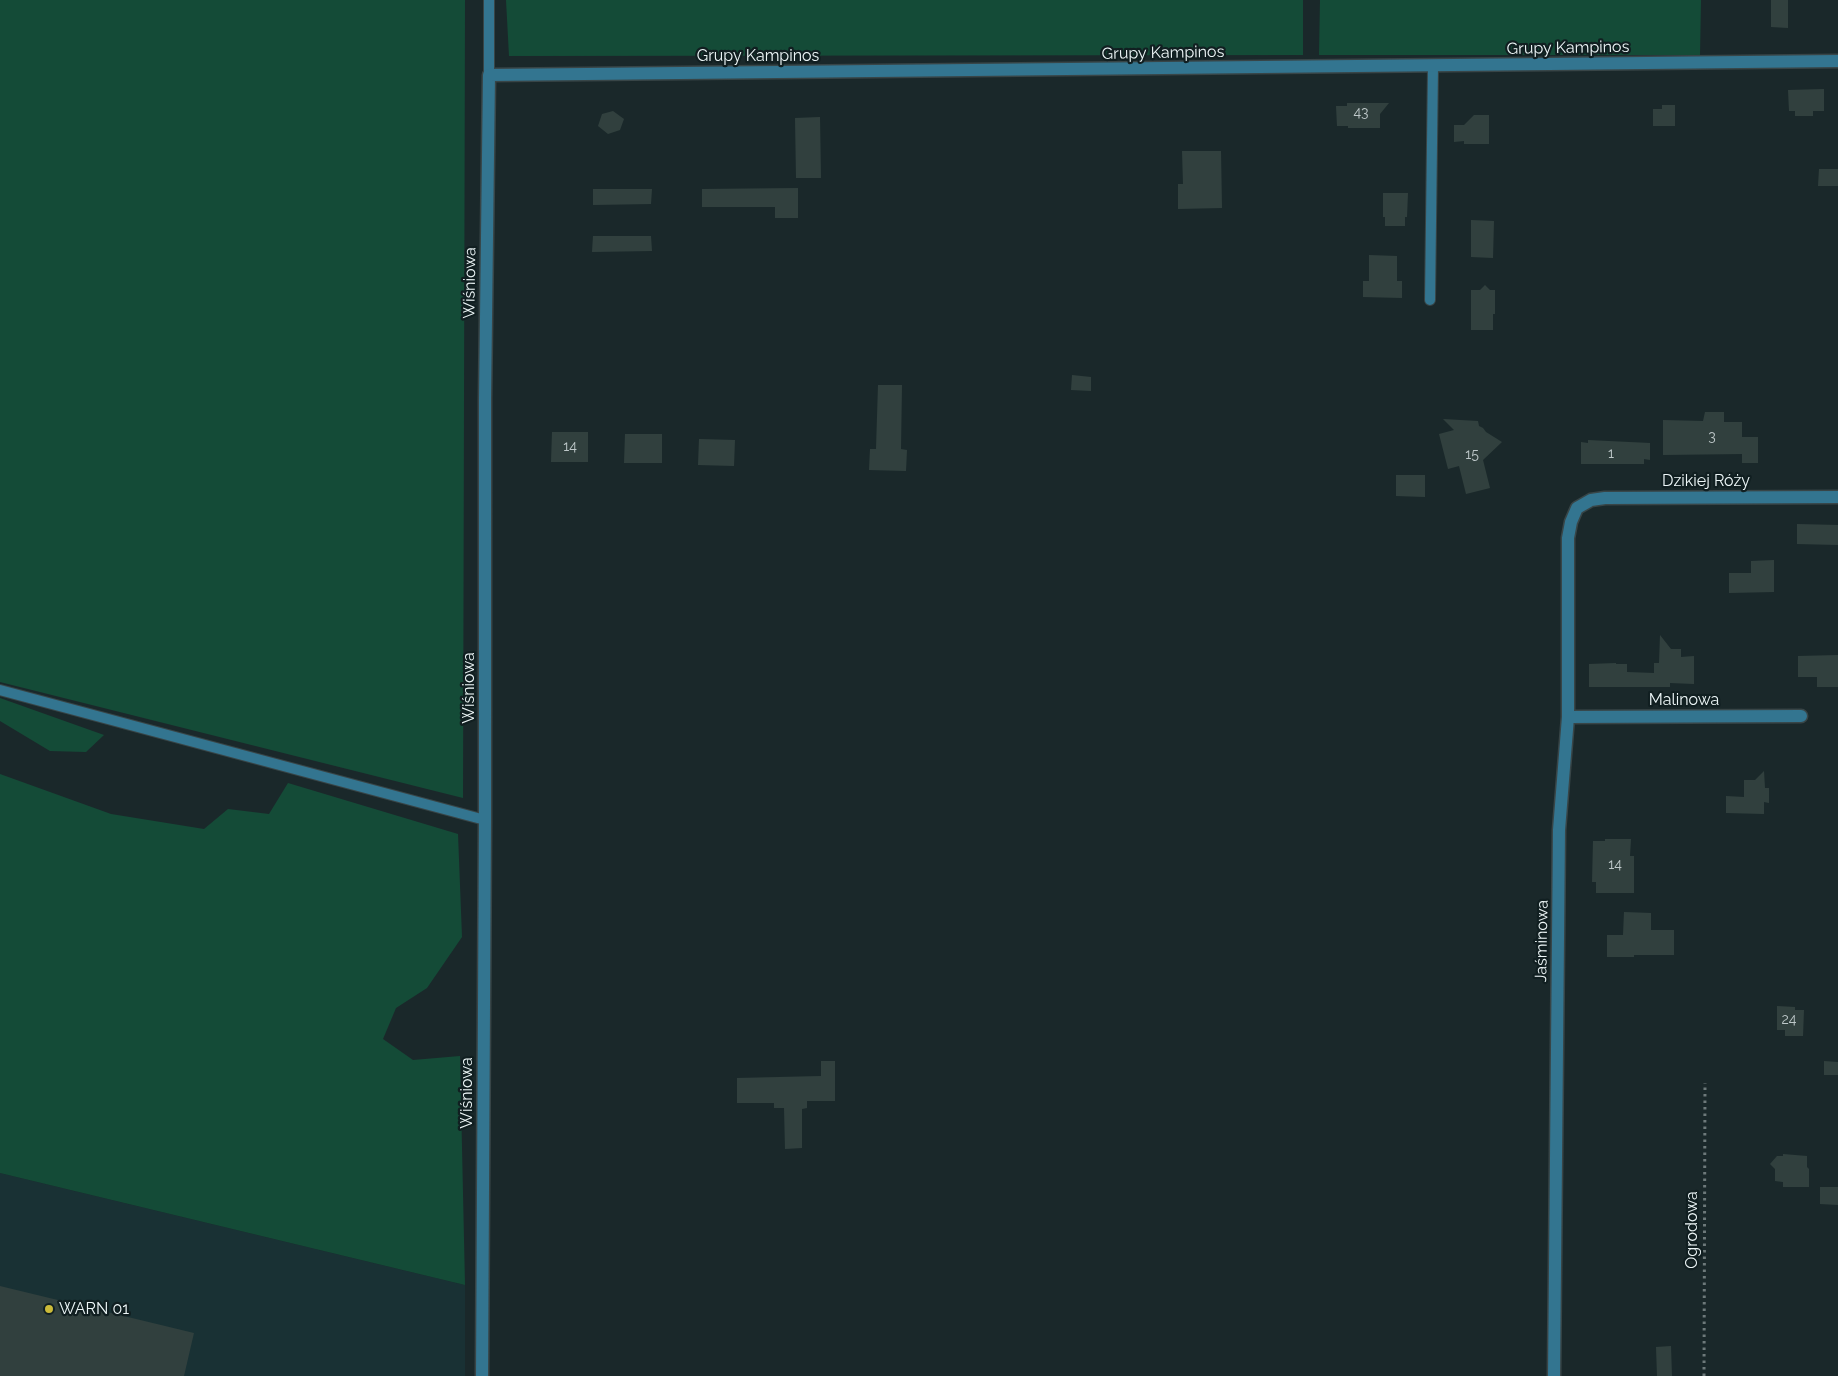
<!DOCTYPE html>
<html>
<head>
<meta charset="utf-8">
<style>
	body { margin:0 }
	canvas { display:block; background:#1a282a }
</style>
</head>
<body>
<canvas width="1838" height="1376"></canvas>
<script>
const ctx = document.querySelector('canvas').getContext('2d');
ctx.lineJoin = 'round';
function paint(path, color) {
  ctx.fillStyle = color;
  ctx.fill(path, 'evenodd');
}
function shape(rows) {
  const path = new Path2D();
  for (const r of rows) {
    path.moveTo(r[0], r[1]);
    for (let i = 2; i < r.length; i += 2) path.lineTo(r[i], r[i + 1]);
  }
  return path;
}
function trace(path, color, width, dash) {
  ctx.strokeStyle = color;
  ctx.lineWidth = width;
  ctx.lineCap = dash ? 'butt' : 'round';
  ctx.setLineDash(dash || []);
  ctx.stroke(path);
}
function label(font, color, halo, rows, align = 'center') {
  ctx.font = font + ' Raleway,sans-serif';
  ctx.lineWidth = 4.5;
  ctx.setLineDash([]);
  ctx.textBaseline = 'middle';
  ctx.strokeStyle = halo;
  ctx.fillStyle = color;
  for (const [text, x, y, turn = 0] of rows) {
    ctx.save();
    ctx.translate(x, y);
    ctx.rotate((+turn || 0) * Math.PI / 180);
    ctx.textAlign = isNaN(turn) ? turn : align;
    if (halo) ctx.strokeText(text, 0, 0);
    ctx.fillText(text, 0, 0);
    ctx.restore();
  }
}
paint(shape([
	[0,1173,465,1285,465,1376,0,1376]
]), '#193134');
paint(shape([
	[0,0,465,0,463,798,0,682],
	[506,0,1303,0,1303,55,509,56],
	[1320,0,1701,0,1700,55,1319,55],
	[0,698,104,735,86,752,50,751,0,721],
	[0,774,111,814,204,829,228,809,269,814,288,783,458,834,462,937,427,988,396,1008,383,1039,413,1060,460,1056,465,1285,0,1173]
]), '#144b37');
paint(shape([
	[1771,0,1788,0,1788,28,1771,27],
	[1824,89,1824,111,1813,111,1813,116,1795,116,1795,111,1789,111,1788,90],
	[1347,103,1389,103,1380,114,1380,128,1348,128,1348,126,1337,126,1336,106,1347,106],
	[1662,105,1675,105,1675,126,1653,126,1653,109,1662,109],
	[613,111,624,119,620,130,608,134,598,126,602,114],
	[1474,115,1489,115,1489,144,1464,144,1464,141,1454,142,1454,125,1464,125],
	[820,117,821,178,796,178,795,118],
	[1182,151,1221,151,1222,208,1178,209,1178,184,1183,184],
	[1819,169,1838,169,1838,186,1818,186],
	[798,188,798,218,775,218,775,207,702,207,702,189],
	[593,189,652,189,651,204,593,205],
	[1383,193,1408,193,1407,217,1405,217,1405,226,1385,226,1385,217,1383,217],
	[1471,220,1494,221,1493,258,1471,257],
	[593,236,651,236,652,251,592,252],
	[1369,255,1397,256,1397,281,1402,281,1402,298,1363,297,1363,281,1369,281],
	[1485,285,1490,290,1495,290,1495,314,1493,314,1493,330,1471,330,1471,290,1480,290],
	[1072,375,1091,377,1091,391,1071,390],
	[878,385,902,385,901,449,907,450,906,471,869,470,870,449,876,449],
	[1705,412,1724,412,1724,422,1742,422,1742,437,1758,437,1758,463,1742,463,1742,454,1663,455,1663,420,1703,421],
	[1443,419,1478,421,1479,426,1483,428,1486,432,1502,442,1483,460,1490,488,1466,494,1459,466,1448,469,1439,434,1454,430],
	[552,432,588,432,588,462,551,462],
	[625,434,662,434,662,463,624,463],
	[699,439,735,440,734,466,698,465],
	[1588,440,1650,443,1650,460,1644,459,1644,464,1581,464,1581,442,1588,443],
	[1396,475,1425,475,1425,497,1396,496],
	[1797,524,1838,525,1838,545,1797,544],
	[1774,560,1774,592,1729,593,1729,573,1751,573,1751,561],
	[1660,635,1671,649,1681,649,1681,657,1694,656,1694,684,1670,683,1670,687,1589,687,1589,664,1616,663,1616,664,1627,664,1627,672,1654,673,1654,663,1659,663],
	[1838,655,1838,687,1817,687,1817,677,1798,677,1798,656],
	[1764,771,1765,788,1769,788,1769,803,1764,802,1764,814,1726,813,1726,796,1744,797,1744,780,1755,780],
	[1605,839,1631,839,1630,856,1634,856,1634,893,1596,893,1596,882,1592,882,1593,841,1605,841],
	[1624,912,1651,913,1651,930,1674,930,1674,955,1634,955,1634,957,1607,957,1607,935,1623,935],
	[1777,1006,1795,1007,1795,1010,1804,1010,1803,1036,1785,1036,1785,1030,1777,1030],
	[821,1061,835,1061,835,1101,807,1101,807,1108,802,1109,802,1148,785,1149,784,1108,774,1108,774,1103,737,1103,737,1078,821,1076],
	[1824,1061,1838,1062,1838,1075,1824,1075],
	[1783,1154,1807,1156,1807,1167,1809,1169,1809,1187,1783,1187,1783,1182,1775,1181,1775,1169,1770,1164,1777,1156,1783,1156],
	[1820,1187,1838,1187,1838,1205,1820,1204],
	[0,1286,194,1333,184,1376,0,1376],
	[1671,1346,1672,1376,1657,1376,1656,1347]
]), '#31403e');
const lane = shape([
	[489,0,489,75],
	[1430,300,1433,66],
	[0,690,485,820]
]);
const street = shape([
	[1568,717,1801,716],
	[482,1376,485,820,485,399,489,75,1838,61],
	[1554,1376,1559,830,1568,717,1568,538,1571,522,1577,508,1591,500,1605,498,1838,497]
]);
trace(lane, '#384547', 12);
trace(street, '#384547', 15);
trace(shape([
	[1704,1376,1705,1083]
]), '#6d797a', 3, [2.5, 4]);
trace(lane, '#337590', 10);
trace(street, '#337590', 12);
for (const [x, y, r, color] of [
	[49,1309,5,"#cbba39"]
]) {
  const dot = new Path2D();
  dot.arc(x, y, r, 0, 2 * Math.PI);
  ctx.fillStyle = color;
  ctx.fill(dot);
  trace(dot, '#111f21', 2);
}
label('14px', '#bec8c9', null, [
	["43",1361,113],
	["3",1712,437],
	["14",570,447],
	["1",1611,454],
	["15",1472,455],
	["14",1615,865],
	["24",1789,1020]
]);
label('16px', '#edf6f7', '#111f21', [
	["Grupy Kampinos",1568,48,-1],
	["Grupy Kampinos",1163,53,-1],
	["Grupy Kampinos",758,56],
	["Wiśniowa",470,283,-89],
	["Dzikiej Róży",1706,481],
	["Wiśniowa",469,688,-90],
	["Malinowa",1684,700],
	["Jaśminowa",1542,941,-89],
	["Wiśniowa",467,1093,-90],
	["Ogrodowa",1692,1230,-90]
]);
label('16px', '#edf6f7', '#111f21', [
	["WARN 01",59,1309]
], 'left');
</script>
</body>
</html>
